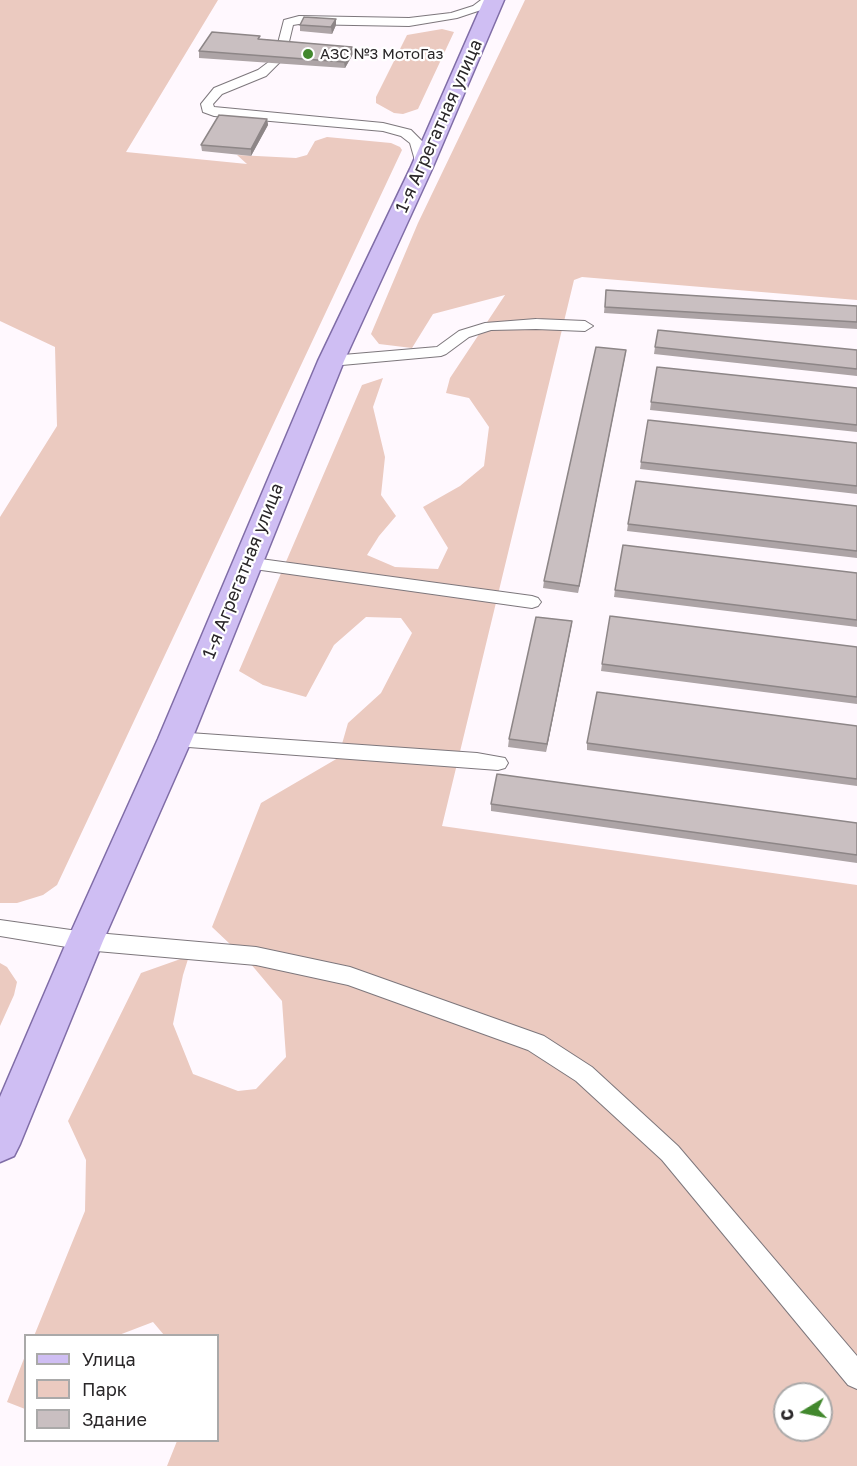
<!DOCTYPE html>
<html>
<head>
<meta charset="utf-8">
<style>
	body { margin:0 }
	#map { position:relative; width:857px; height:1466px; overflow:hidden; background:#fff8fe; font-family:"Golos Text",sans-serif }
	canvas { display:block }
	.legend { position:absolute; left:24px; top:1334px; width:195px; height:108px; box-sizing:border-box; background:#fff; border:2px solid #aaa9a9; margin:0; padding:8px 10px; list-style:none; font-size:18px; color:#2a2729 }
	.legend li { display:flex; align-items:center; gap:12px; height:30px }
	.legend b { width:30px; border:2px solid #aaa9a9 }
	.north { position:absolute; left:773px; top:1382px; width:60px; height:60px; box-sizing:border-box; background:#fff; border:2px solid #aaa9a9; border-radius:50%; rotate:260deg; font-size:16px; font-weight:700; line-height:24px; text-align:center; color:#2a2729 }
	.north::after { content:''; display:block; margin:auto; width:21px; height:27px; background:#42882d; clip-path:polygon(50% 0,100% 100%,50% 72%,0 100%) }
</style>
</head>
<body>
<div id="map">
<canvas width="857" height="1466"></canvas>
<ul class="legend">
<li><b style="height:8px;background:#cfbef3"></b>Улица</li>
<li><b style="height:16px;background:#ebcac0"></b>Парк</li>
<li><b style="height:16px;background:#c9bfc1"></b>Здание</li>
</ul>
<div class="north">С</div>
</div>
<script>
const ctx = document.querySelector('canvas').getContext('2d');
ctx.lineJoin = 'round';
function paint(path, color) {
  ctx.fillStyle = color;
  ctx.fill(path, 'evenodd');
}
function shape(rows) {
  const path = new Path2D();
  for (const r of rows) {
    path.moveTo(r[0], r[1]);
    for (let i = 2; i < r.length; i += 2) path.lineTo(r[i], r[i + 1]);
  }
  return path;
}
function trace(path, color, width, dash) {
  ctx.strokeStyle = color;
  ctx.lineWidth = width;
  ctx.lineCap = dash ? 'butt' : 'round';
  ctx.setLineDash(dash || []);
  ctx.stroke(path);
}
function label(font, color, halo, rows, align = 'center') {
  ctx.font = font + ' "Golos Text",sans-serif';
  ctx.lineWidth = 4.5;
  ctx.setLineDash([]);
  ctx.textBaseline = 'middle';
  ctx.strokeStyle = halo;
  ctx.fillStyle = color;
  for (const [text, x, y, turn = 0] of rows) {
    ctx.save();
    ctx.translate(x, y);
    ctx.rotate((+turn || 0) * Math.PI / 180);
    ctx.textAlign = isNaN(turn) ? turn : align;
    if (halo) ctx.strokeText(text, 0, 0);
    ctx.fillText(text, 0, 0);
    ctx.restore();
  }
}
paint(shape([
	[0,0,218,0,126,152,247,164,237,155,296,158,307,155,315,141,327,137,391,143,400,147,402,150,57,885,43,895,17,903,0,903,0,517,57,426,55,347,0,321],
	[525,0,857,0,857,300,582,277,574,280,442,826,857,885,857,1466,167,1466,177,1441,218,1440,218,1336,164,1335,153,1322,119,1335,34,1336,85,1211,86,1160,68,1121,141,973,189,956,183,975,173,1024,193,1074,238,1091,256,1089,286,1057,282,1001,250,963,212,927,261,803,338,758,348,723,381,693,412,633,401,618,366,617,334,645,306,697,263,685,239,671,362,385,383,378,373,407,385,457,381,495,396,516,379,536,367,555,395,567,438,569,448,548,423,507,460,486,484,466,489,427,469,398,446,393,450,378,505,295,433,314,412,348,379,344,371,334,418,223],
	[785,1394,821,1394,821,1430,785,1430],
	[442,29,454,32,418,109,403,114,394,113,376,103,376,97,407,35],
	[0,963,7,967,17,982,14,995,0,1026],
	[25,1356,25,1409,7,1402]
]), '#ebcac0');
const lane = shape([
	[481,0,494,0,481,10,457,18,409,26,299,24,293,25,287,50,283,51,277,47,284,20,299,16,409,18,451,13,473,6,481,0],
	[274,58,280,62,266,76,222,94,213,104,214,107,383,123,411,130,423,142,428,157,426,172,416,172,414,169,414,157,410,143,401,136,383,131,214,116,203,112,201,104,214,88,258,70,274,58],
	[536,319,585,321,593,326,585,331,536,329,491,330,469,337,446,354,441,356,331,366,323,361,331,356,437,347,459,331,485,323,536,319],
	[246,557,532,596,538,598,541,602,538,606,532,608,240,567,237,563,240,559,246,557],
	[175,732,477,753,505,758,508,763,505,768,498,770,175,746,168,744,165,739,168,734,175,732],
	[0,920,85,932,256,947,350,967,544,1036,592,1067,678,1146,857,1356,857,1389,848,1385,662,1160,576,1081,528,1050,348,985,256,965,85,950,0,936,0,920]
]);
const primary = shape([
	[484,0,504,0,432,169,344,361,192,739,103,941,20,1144,14,1156,0,1162,0,1097,67,941,158,739,318,361,410,169,484,0]
]);
trace(lane, '#7d777c', 2);
trace(primary, '#806da7', 3);
paint(lane, '#fff');
paint(primary, '#cfbef3');
paint(shape([
	[336,19,336,25,332,34,300,31,300,25],
	[260,39,352,47,353,54,345,68,199,58,199,51],
	[267,119,268,125,251,156,202,151,201,145],
	[606,290,857,306,857,329,604,313],
	[655,347,857,350,857,376,654,354],
	[626,350,578,593,543,588,544,581],
	[857,388,857,432,650,410,651,402],
	[857,443,857,494,640,469,641,462],
	[857,506,857,558,627,531,628,524],
	[857,573,857,627,614,597,615,590],
	[572,621,571,628,546,752,508,747,509,739],
	[857,647,857,704,601,671,602,664],
	[857,726,857,786,587,750,587,743],
	[491,804,857,823,857,863,491,811]
]), '#ada4a6');
paint(shape([
	[336,19,336,25,332,34,331,27],
	[352,47,353,54,345,68,344,62],
	[267,119,268,125,251,156,251,149],
	[626,350,625,357,578,593,579,586],
	[572,621,571,628,546,752,547,744]
]), '#8d8687');
const building = shape([
	[304,17,336,19,331,27,300,25,304,17],
	[212,32,260,36,258,39,352,47,344,62,199,51,212,32],
	[219,115,267,119,251,149,201,145,219,115],
	[606,290,857,306,857,322,605,307,606,290],
	[658,330,857,350,857,369,655,347,658,330],
	[596,347,626,350,579,586,544,581,596,347],
	[657,367,857,388,857,425,651,402,657,367],
	[648,420,857,443,857,486,641,462,648,420],
	[636,481,857,506,857,551,628,524,636,481],
	[623,545,857,573,857,620,615,590,623,545],
	[610,616,857,647,857,697,602,664,610,616],
	[536,617,572,621,547,744,509,739,536,617],
	[597,692,857,726,857,779,587,743,597,692],
	[497,774,857,823,857,855,491,804,497,774]
]);
paint(building, '#c9bfc1');
trace(building, '#8d8687', 1.5);
for (const [x, y, r, color] of [
	[308,54,6,"#42882d"]
]) {
  const dot = new Path2D();
  dot.arc(x, y, r, 0, 2 * Math.PI);
  ctx.fillStyle = color;
  ctx.fill(dot);
  trace(dot, '#fff', 2);
}
label('15px', '#2a2729', '#fff', [
	["АЗС №3 МотоГаз",320,54]
], 'left');
label('18px', '#2a2729', '#fff', [
	["1-я Агрегатная улица",439,126,-66],
	["1-я Агрегатная улица",243,571,-68]
]);
</script>
</body>
</html>
